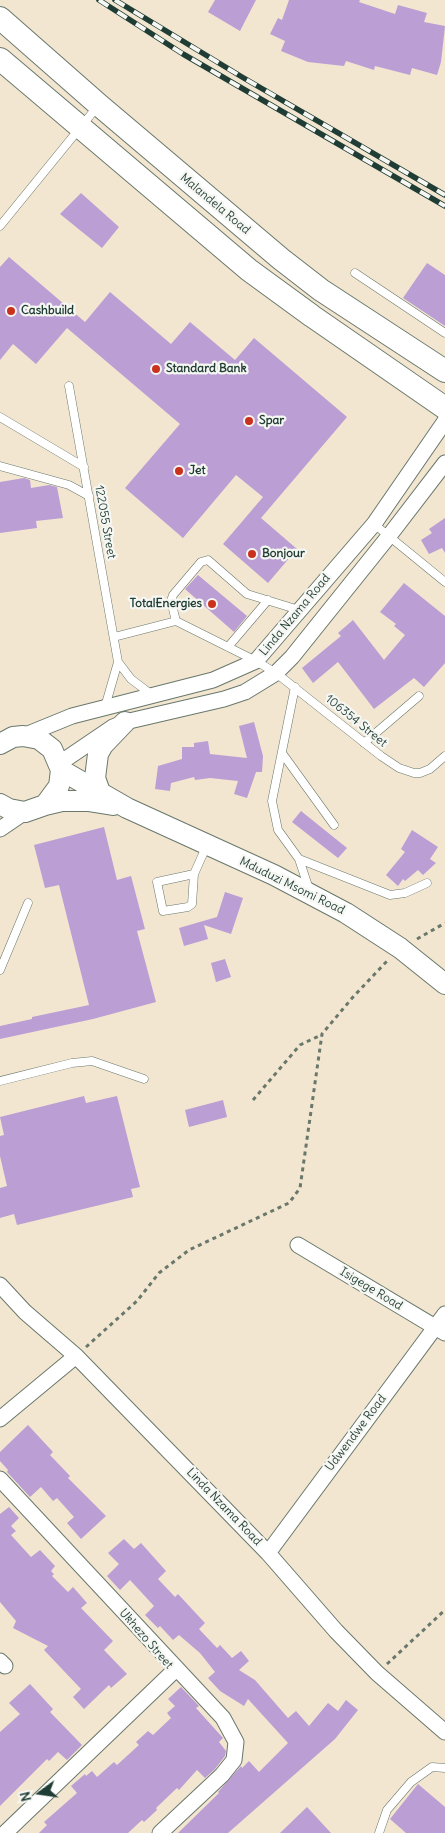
<!DOCTYPE html>
<html>
<head>
<meta charset="utf-8">
<style>
	body { margin:0 }
	#map { position:relative; width:445px; height:1833px; overflow:hidden; background:#f2e6d1; font-family:Delius,sans-serif }
	canvas { display:block }
	.north { position:absolute; left:15px; top:1768px; width:50px; height:50px; -webkit-text-stroke:4px #f6f6f2; paint-order:stroke; rotate:256deg; font-size:14px; font-weight:700; line-height:20px; text-align:center; color:#1f3d34 }
	.north::after { content:''; display:block; margin:auto; width:18px; height:22px; background:#1f3d34; clip-path:polygon(50% 0,100% 100%,50% 72%,0 100%) }
</style>
</head>
<body>
<div id="map">
<canvas width="445" height="1833"></canvas>
<div class="north">N</div>
</div>
<script>
const ctx = document.querySelector('canvas').getContext('2d');
ctx.lineJoin = 'round';
function paint(path, color) {
  ctx.fillStyle = color;
  ctx.fill(path, 'evenodd');
}
function shape(rows) {
  const path = new Path2D();
  for (const r of rows) {
    path.moveTo(r[0], r[1]);
    for (let i = 2; i < r.length; i += 2) path.lineTo(r[i], r[i + 1]);
  }
  return path;
}
function trace(path, color, width, dash) {
  ctx.strokeStyle = color;
  ctx.lineWidth = width;
  ctx.lineCap = dash ? 'butt' : 'round';
  ctx.setLineDash(dash || []);
  ctx.stroke(path);
}
function label(font, color, halo, rows, align = 'center') {
  ctx.font = font + ' Delius,sans-serif';
  ctx.lineWidth = 4.5;
  ctx.setLineDash([]);
  ctx.textBaseline = 'middle';
  ctx.strokeStyle = halo;
  ctx.fillStyle = color;
  for (const [text, x, y, turn = 0] of rows) {
    ctx.save();
    ctx.translate(x, y);
    ctx.rotate((+turn || 0) * Math.PI / 180);
    ctx.textAlign = isNaN(turn) ? turn : align;
    if (halo) ctx.strokeText(text, 0, 0);
    ctx.fillText(text, 0, 0);
    ctx.restore();
  }
}
paint(shape([
	[215,0,256,0,240,31,208,12],
	[289,0,360,0,359,2,395,14,398,5,427,13,424,22,445,26,441,62,437,75,412,68,410,75,375,66,374,70,346,61,344,66,308,62,281,51,285,41,270,34,278,18,282,20],
	[81,193,119,227,102,248,60,214],
	[9,257,85,322,110,292,171,344,190,322,235,360,254,338,347,417,261,518,297,549,268,583,223,544,263,497,236,475,183,538,125,488,180,424,67,328,36,364,13,344,0,360,0,267],
	[427,263,445,275,445,326,403,298],
	[24,478,30,480,31,488,49,485,57,487,63,518,36,521,37,528,0,533,0,482],
	[445,518,445,553,442,548,429,554,421,540,432,533,429,529],
	[198,575,247,616,234,632,185,589],
	[404,583,445,616,445,663,424,687,414,678,374,709,338,662,313,683,302,668,341,636,338,633,353,620,384,660,405,635,394,626,396,624,380,612],
	[254,722,263,756,262,772,256,772,247,798,234,794,238,781,210,778,195,780,194,777,171,783,170,791,155,789,158,766,182,759,182,747,194,747,194,743,208,741,210,754,247,758,239,726],
	[301,811,347,848,338,858,292,822],
	[104,827,117,880,131,876,145,929,137,931,156,1002,93,1019,0,1039,0,1026,32,1019,32,1017,89,1005,59,885,45,888,34,845],
	[412,830,438,847,430,859,436,863,423,875,418,870,405,881,403,879,398,886,386,875,405,852,401,849],
	[225,892,243,898,231,934,204,925,208,939,184,946,179,928,217,917],
	[225,959,231,977,216,982,211,963],
	[84,1096,86,1103,117,1096,140,1187,131,1189,133,1197,17,1225,14,1214,0,1218,0,1188,7,1186,0,1156,0,1136,4,1135,0,1117],
	[223,1100,227,1117,189,1127,185,1110],
	[28,1425,53,1452,50,1455,70,1476,68,1478,106,1516,81,1539,67,1523,74,1517,57,1498,53,1501,41,1487,30,1497,7,1472,8,1470,0,1461,0,1452],
	[9,1507,19,1518,11,1526,16,1531,11,1535,31,1557,40,1550,55,1566,51,1571,54,1574,52,1576,68,1592,73,1587,87,1603,81,1608,113,1641,104,1650,127,1674,111,1688,109,1685,84,1709,73,1697,81,1689,44,1650,48,1646,13,1628,16,1621,0,1602,0,1514],
	[124,1539,134,1549,141,1543,166,1571,158,1579,175,1597,178,1594,205,1623,199,1629,217,1648,220,1645,232,1658,241,1651,249,1661,239,1670,255,1680,288,1718,296,1711,309,1726,328,1703,338,1711,346,1700,358,1710,335,1739,228,1833,178,1833,219,1793,218,1792,241,1766,242,1768,249,1761,259,1772,288,1743,248,1699,244,1706,220,1691,208,1678,215,1672,200,1653,179,1635,173,1640,160,1626,158,1628,145,1615,154,1606,130,1580,120,1590,107,1576,119,1564,108,1553],
	[30,1684,53,1709,50,1712,82,1745,67,1760,58,1752,49,1761,47,1759,0,1806,0,1732,20,1714,9,1703],
	[181,1687,199,1706,196,1708,223,1738,219,1742,226,1751,225,1756,215,1769,205,1778,197,1770,179,1790,177,1788,156,1808,157,1810,144,1822,142,1820,128,1833,39,1833,47,1825,44,1822,77,1793,71,1786,85,1774,86,1776,92,1771,97,1777,114,1762,117,1765,139,1745,136,1742,148,1731,153,1735,171,1718,167,1713,175,1706,168,1699],
	[418,1784,445,1807,445,1833,406,1833,390,1819],
	[307,1807,331,1833,280,1833]
]), '#ba9ed4');
const service = shape([
	[0,226,97,107],
	[355,273,445,333],
	[69,386,118,662,105,707],
	[0,417,84,467],
	[0,466,69,485,89,496],
	[374,524,445,582],
	[299,610,247,594,208,560,201,562,173,595,171,601,176,621,256,661,276,673,381,756,399,768,414,773,420,773,430,769,445,756],
	[114,637,176,621],
	[228,647,268,600],
	[118,662,131,679,152,695],
	[295,687,272,801,278,830,299,859,309,889],
	[364,743,419,696],
	[282,753,334,825],
	[299,859,390,895,405,893,427,883],
	[194,874,157,882,163,911,188,907,192,904,194,874,207,845],
	[0,970,28,903],
	[0,1081,72,1063,92,1061,144,1079],
	[379,1833,387,1810,411,1782,432,1767,445,1768]
]);
const minor = shape([
	[23,736,72,716,213,680,256,661,374,524,445,421],
	[60,763,113,727,125,722,224,699,245,692,276,673,292,657,389,536,445,463],
	[0,829,25,812],
	[298,1245,445,1333],
	[0,1285,25,1312,76,1356,268,1553,336,1631,377,1673,445,1732],
	[0,1419,76,1356],
	[0,1479,223,1718,236,1742,234,1760,222,1775,160,1833],
	[268,1553,445,1314],
	[0,1661,5,1666],
	[5,1833,176,1669]
]);
const tertiary = shape([
	[0,744,13,737,23,736,39,739,52,749,61,770,59,786,45,805,25,812,9,809,0,804],
	[61,770,127,808,274,875,346,913,400,948,445,984],
	[100,792,95,778,98,754,103,745,125,722],
	[45,805,62,801,88,801,113,805]
]);
const secondary = shape([
	[0,18,99,105,281,259,321,290,445,371],
	[0,59,249,270,312,316,445,408]
]);
trace(service, '#69786b', 9);
trace(minor, '#69786b', 17);
trace(tertiary, '#69786b', 22);
trace(secondary, '#69786b', 24);
trace(shape([
	[417,939,445,923],
	[253,1100,300,1045,321,1035],
	[86,1347,137,1301,159,1273,189,1250,289,1203,300,1188,322,1034,353,997,388,960],
	[387,1664,445,1610]
]), '#69786b', 3, [4, 4]);
trace(service, '#fff', 8);
trace(minor, '#fff', 15);
trace(tertiary, '#fff', 20);
trace(secondary, '#fff', 22);
const rail = shape([
	[99,0,183,54,445,206],
	[115,0,242,77,445,195]
]);
trace(rail, '#1f3d34', 5.5);
trace(rail, '#f6f6f2', 4, [11]);
for (const [x, y, r, color] of [
	[11,311,5,"#c8321e"],
	[156,369,5,"#c8321e"],
	[249,421,5,"#c8321e"],
	[179,471,5,"#c8321e"],
	[252,554,5,"#c8321e"],
	[212,604,5,"#c8321e"]
]) {
  const dot = new Path2D();
  dot.arc(x, y, r, 0, 2 * Math.PI);
  ctx.fillStyle = color;
  ctx.fill(dot);
  trace(dot, '#f6f6f2', 2);
}
label('12px', '#1f3d34', '#f6f6f2', [
	["Malandela Road",215,204,40],
	["122055 Street",105,522,80],
	["Linda Nzama Road",295,615,-50],
	["106354 Street",356,721,39],
	["Mduduzi Msomi Road",292,886,26],
	["Isigege Road",371,1289,31],
	["Udwendwe Road",356,1433,-53],
	["Linda Nzama Road",224,1507,46],
	["Ukhezo Street",146,1639,49]
]);
label('bold 12px', '#1f3d34', '#f6f6f2', [
	["Cashbuild",21,311],
	["Standard Bank",166,369],
	["Spar",259,421],
	["Jet",189,471],
	["Bonjour",262,554],
	["TotalEnergies",202,604,"right"]
], 'left');
</script>
</body>
</html>
